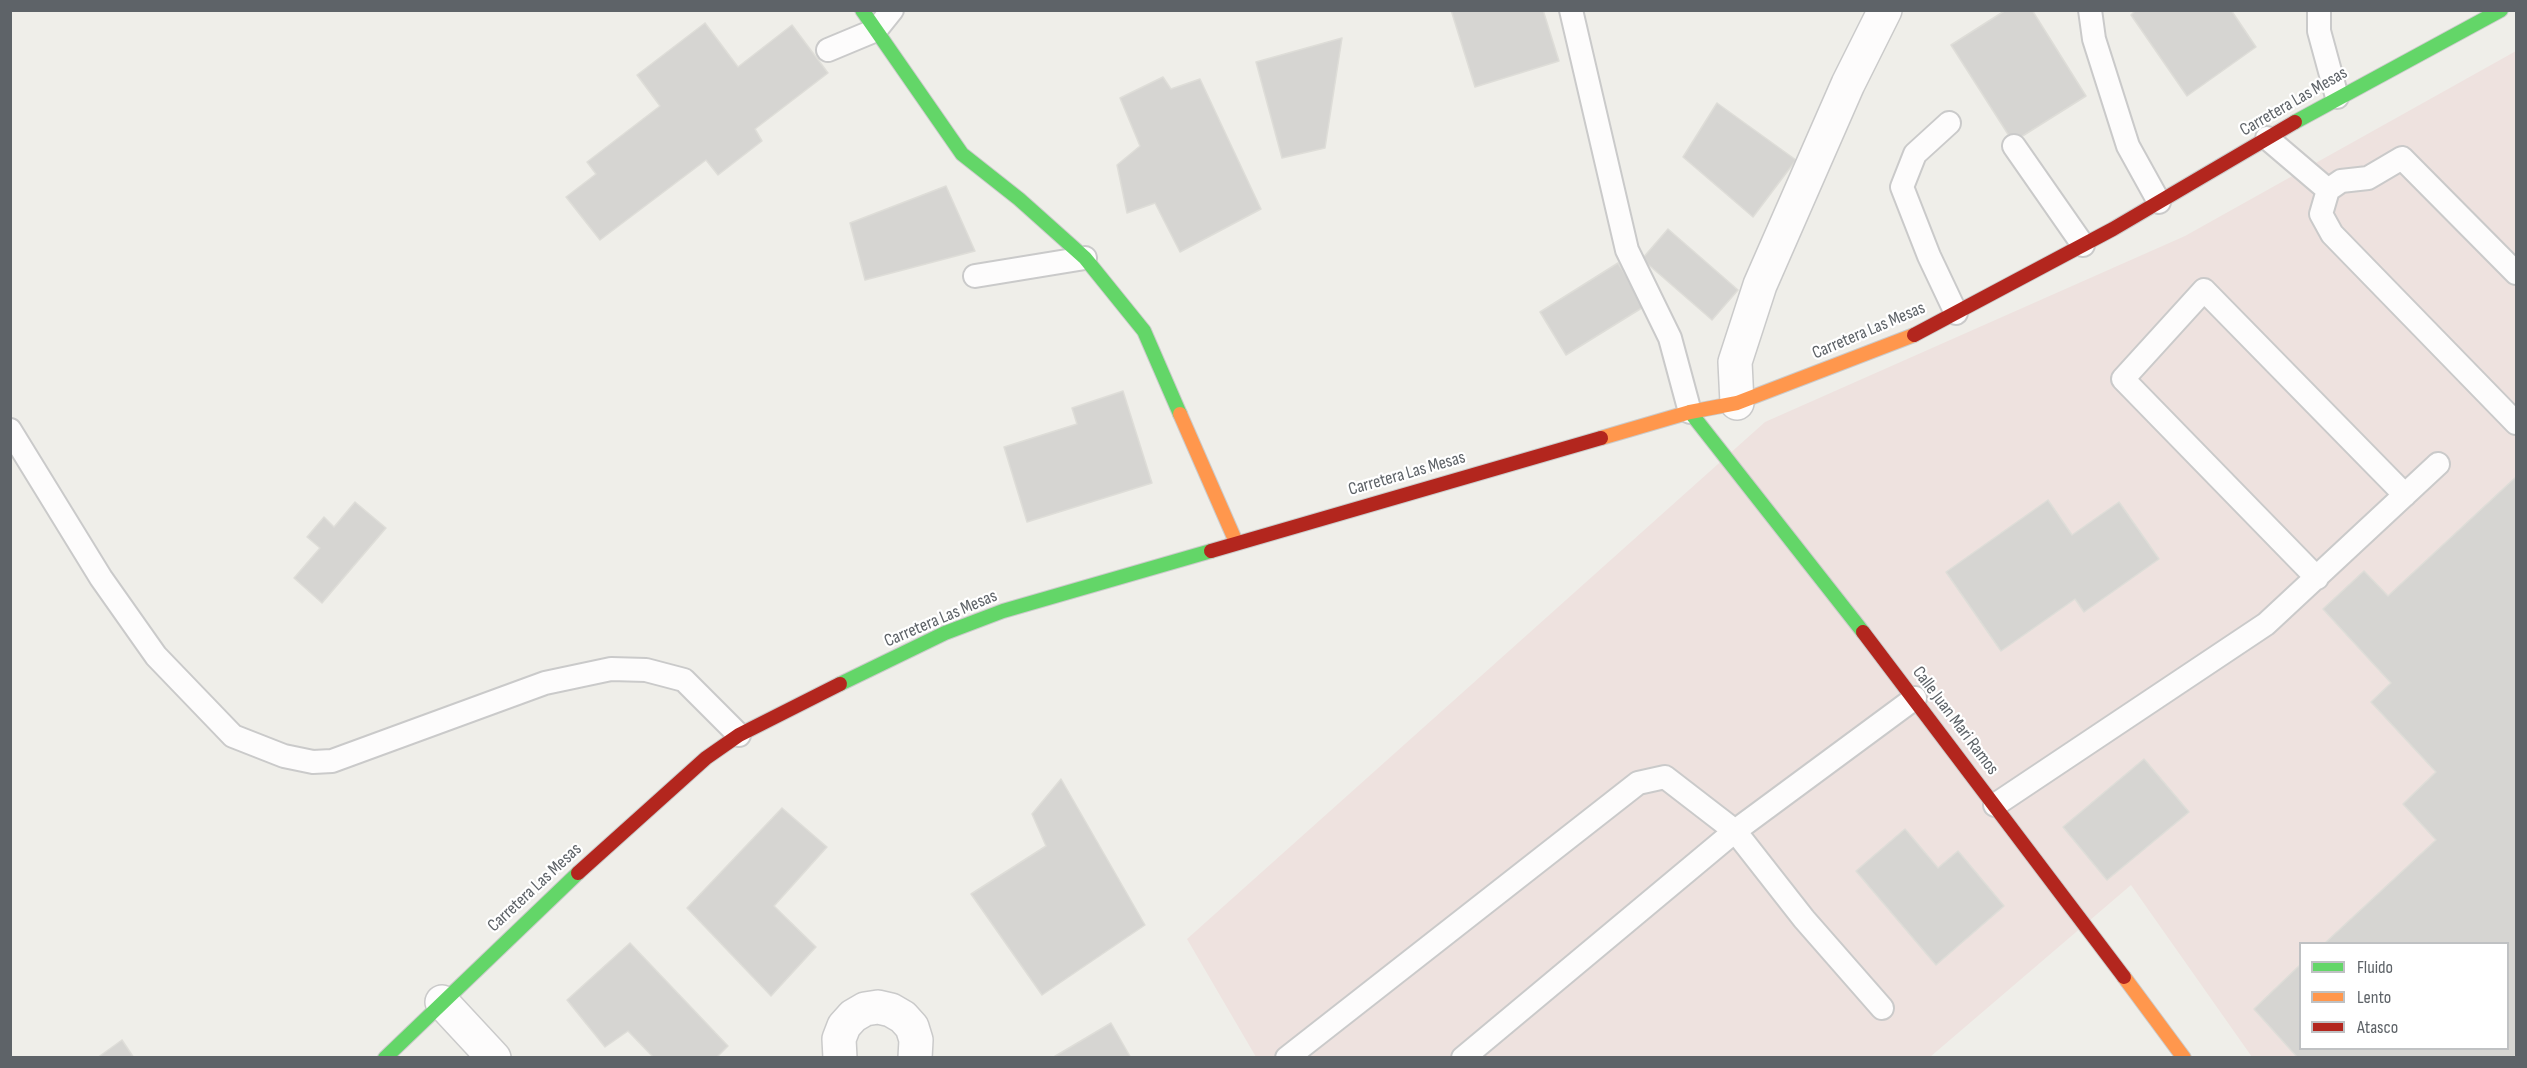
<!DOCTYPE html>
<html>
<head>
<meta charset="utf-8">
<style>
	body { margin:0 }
	#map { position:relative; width:2527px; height:1068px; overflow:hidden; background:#efeee9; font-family:"Sofia Sans Condensed",sans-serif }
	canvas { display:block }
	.frame { position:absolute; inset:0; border:12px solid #5e6368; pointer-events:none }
	.legend { position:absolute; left:2299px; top:942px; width:210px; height:108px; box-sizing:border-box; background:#fff; border:2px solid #bfc1c3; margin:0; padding:8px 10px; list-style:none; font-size:18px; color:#5e6368 }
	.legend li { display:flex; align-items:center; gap:12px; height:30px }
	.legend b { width:30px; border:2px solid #bfc1c3 }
</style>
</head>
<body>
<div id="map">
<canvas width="2527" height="1068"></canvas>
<div class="frame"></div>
<ul class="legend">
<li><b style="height:8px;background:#63d668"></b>Fluido</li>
<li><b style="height:8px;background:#ff974d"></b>Lento</li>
<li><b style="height:8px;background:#b3261e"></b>Atasco</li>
</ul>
</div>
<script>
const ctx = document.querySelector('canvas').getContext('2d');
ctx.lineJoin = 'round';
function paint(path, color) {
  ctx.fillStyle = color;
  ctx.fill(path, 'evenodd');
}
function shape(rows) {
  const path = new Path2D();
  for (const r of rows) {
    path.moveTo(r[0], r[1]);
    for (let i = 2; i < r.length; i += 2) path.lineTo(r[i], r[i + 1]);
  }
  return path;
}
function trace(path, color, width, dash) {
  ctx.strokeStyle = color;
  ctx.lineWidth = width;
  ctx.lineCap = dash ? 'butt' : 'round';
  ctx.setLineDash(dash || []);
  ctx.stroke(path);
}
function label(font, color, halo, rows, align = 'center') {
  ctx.font = font + ' "Sofia Sans Condensed",sans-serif';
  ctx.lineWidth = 4.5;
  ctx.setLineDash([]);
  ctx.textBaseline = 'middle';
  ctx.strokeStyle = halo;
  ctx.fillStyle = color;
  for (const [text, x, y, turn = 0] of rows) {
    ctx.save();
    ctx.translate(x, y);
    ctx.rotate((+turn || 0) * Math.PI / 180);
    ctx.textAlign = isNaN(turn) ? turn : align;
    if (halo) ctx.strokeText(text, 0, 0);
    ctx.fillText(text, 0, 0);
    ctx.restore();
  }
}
paint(shape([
	[2516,51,2516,1057,2252,1057,2131,885,1930,1057,1256,1057,1187,939,1765,422,2185,236],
	[2300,944,2508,944,2508,1048,2300,1048]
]), '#eee2df');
const building = shape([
	[1451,10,1543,10,1559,61,1475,87,1451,10],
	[2006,10,2032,10,2086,96,2013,142,1951,45,2006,10],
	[2136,10,2231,10,2256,47,2187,96,2131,15,2136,10],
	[705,23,738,67,792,25,828,73,755,129,762,141,718,175,706,160,600,240,566,197,596,174,587,162,660,106,637,75,705,23],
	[1342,38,1325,148,1282,158,1256,62,1342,38],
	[1163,77,1171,89,1200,79,1261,209,1180,252,1155,203,1127,213,1117,165,1140,146,1120,98,1163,77],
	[1717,103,1796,160,1753,217,1683,157,1717,103],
	[946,186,975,251,865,280,850,223,946,186],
	[1668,229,1738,290,1712,320,1642,259,1668,229],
	[1618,263,1645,306,1566,355,1540,312,1618,263],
	[1123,391,1152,483,1027,522,1004,447,1077,424,1072,408,1123,391],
	[2516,477,2516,1054,2513,1058,2298,1058,2254,1009,2300,965,2300,1048,2508,1048,2508,944,2324,944,2436,840,2403,804,2436,772,2371,702,2391,683,2323,609,2364,571,2388,596,2516,477],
	[2048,500,2072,535,2119,502,2159,559,2084,612,2075,599,2001,651,1946,572,2048,500],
	[355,502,386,528,322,603,294,578,320,548,307,537,324,517,334,527,355,502],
	[2144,759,2189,812,2107,880,2063,827,2144,759],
	[1061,779,1145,925,1042,995,971,894,1046,846,1032,814,1061,779],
	[782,808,827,847,774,906,816,947,771,996,687,908,782,808],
	[1905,829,1938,868,1958,851,2004,906,1936,965,1856,871,1905,829],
	[630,943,728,1046,716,1058,654,1058,628,1031,605,1047,567,1000,630,943],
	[1111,1023,1131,1058,1052,1058,1111,1023],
	[122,1040,134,1058,97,1058,122,1040]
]);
paint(building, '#d6d5d2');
trace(building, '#deddd8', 1.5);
const lane = shape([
	[1571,10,1627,250,1670,338,1690,412],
	[2090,10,2094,39,2128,146,2159,202],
	[2319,10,2319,31,2337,97],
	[828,50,876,30,892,10],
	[1949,123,1915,154,1902,187,1929,256,1956,313],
	[2267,138,2328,190,2321,214,2332,234,2516,423],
	[2014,146,2083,245],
	[2328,190,2341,181,2368,178,2402,158,2516,273],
	[975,276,1085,258],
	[10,430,101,578,156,656,233,736,284,756,313,762,332,761,545,683,611,669,646,670,684,680,739,735],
	[2317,578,2123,379,2204,290,2405,495],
	[1995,805,2266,624,2438,464],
	[1287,1058,1638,783,1665,777,1735,831,1804,919,1882,1008],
	[1463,1058,1735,831,1915,698]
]);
const street = shape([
	[1737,403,1735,362,1760,285,1848,84,1885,10],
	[442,1002,494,1058],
	[840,1058,839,1039,844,1026,853,1016,865,1009,878,1007,891,1010,903,1017,912,1027,916,1040,915,1058]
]);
const fast = shape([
	[862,10,962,154,1019,199,1085,258,1144,331,1180,414],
	[2295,122,2501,10],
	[1690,412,1863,632],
	[840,684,945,633,1003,611,1211,551],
	[385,1058,578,873]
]);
const slow = shape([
	[1180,414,1236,542],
	[1601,438,1690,412,1737,403,1914,335],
	[2124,977,2184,1058]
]);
const jam = shape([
	[1914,335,2113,229,2295,122],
	[1211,551,1601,438],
	[1863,632,2124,977],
	[578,873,706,758,739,735,840,684]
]);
trace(lane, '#cacaca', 26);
trace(street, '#cacaca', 36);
trace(fast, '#cbcbcb', 16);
trace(slow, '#cbcbcb', 16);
trace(jam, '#cbcbcb', 16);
trace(lane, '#fdfcfc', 22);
trace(street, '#fdfcfc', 33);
trace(fast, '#63d668', 14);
trace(slow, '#ff974d', 14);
trace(jam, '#b3261e', 14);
label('18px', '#5e6368', '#fff', [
	["Carretera Las Mesas",2294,102,-30],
	["Carretera Las Mesas",1869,331,-23],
	["Carretera Las Mesas",1407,474,-16],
	["Carretera Las Mesas",941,619,-23],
	["Calle Juan Mari Ramos",1955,721,53],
	["Carretera Las Mesas",535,888,-43]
]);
</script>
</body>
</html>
